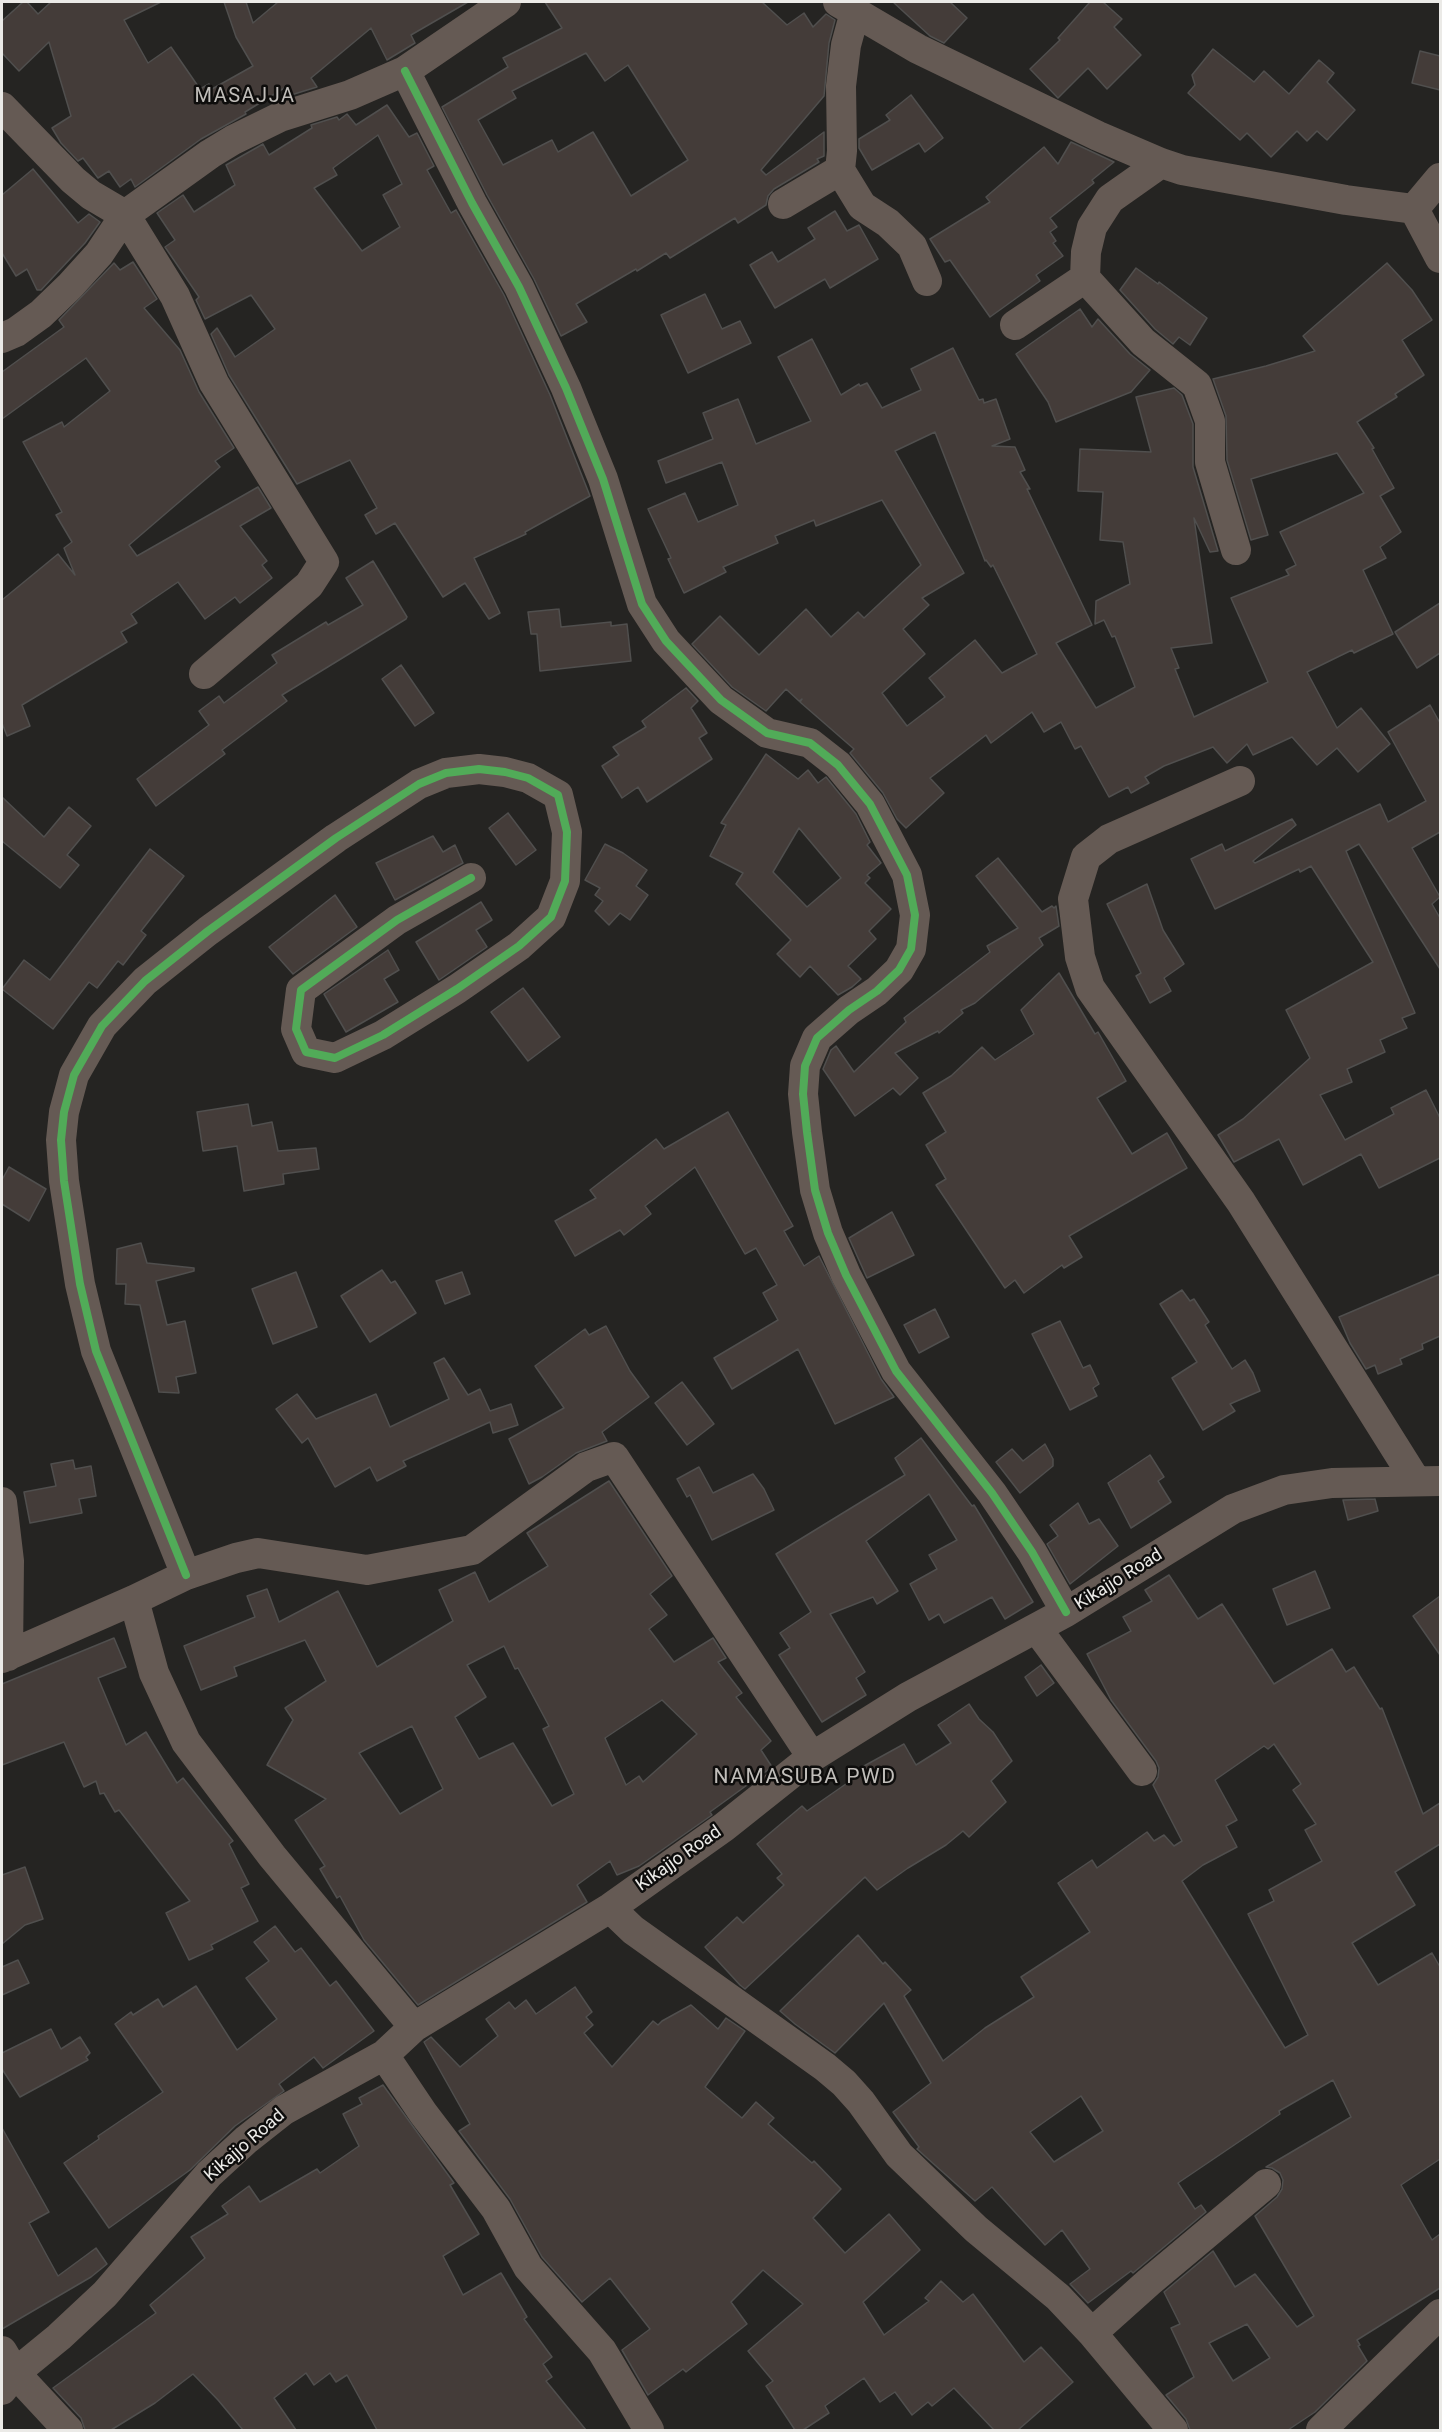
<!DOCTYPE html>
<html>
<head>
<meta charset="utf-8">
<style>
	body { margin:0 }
	#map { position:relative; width:1442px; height:2432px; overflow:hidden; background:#252422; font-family:Roboto,sans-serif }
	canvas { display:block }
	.frame { position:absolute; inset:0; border:3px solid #ebeae7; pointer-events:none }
</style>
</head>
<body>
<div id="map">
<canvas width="1442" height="2432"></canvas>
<div class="frame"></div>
</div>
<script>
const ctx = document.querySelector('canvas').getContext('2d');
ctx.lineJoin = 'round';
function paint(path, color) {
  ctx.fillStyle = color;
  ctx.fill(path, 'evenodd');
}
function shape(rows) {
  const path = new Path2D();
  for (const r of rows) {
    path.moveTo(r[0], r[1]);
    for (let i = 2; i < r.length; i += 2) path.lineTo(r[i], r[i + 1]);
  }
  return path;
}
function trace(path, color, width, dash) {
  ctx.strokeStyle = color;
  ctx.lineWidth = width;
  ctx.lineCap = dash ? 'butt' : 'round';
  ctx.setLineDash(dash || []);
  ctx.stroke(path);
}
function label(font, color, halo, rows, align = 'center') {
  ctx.font = font + ' Roboto,sans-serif';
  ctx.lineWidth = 5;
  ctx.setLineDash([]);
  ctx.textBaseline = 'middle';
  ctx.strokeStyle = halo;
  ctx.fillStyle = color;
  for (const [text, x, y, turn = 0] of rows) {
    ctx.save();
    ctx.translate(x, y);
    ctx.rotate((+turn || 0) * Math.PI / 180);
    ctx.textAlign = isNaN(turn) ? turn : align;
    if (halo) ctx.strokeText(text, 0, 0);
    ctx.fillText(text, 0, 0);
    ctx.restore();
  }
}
const building = shape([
	[23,2,27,2,38,14,51,2,161,2,124,20,148,63,171,47,200,89,209,84,212,89,253,66,236,37,224,2,246,2,253,23,278,2,468,2,411,35,415,43,387,60,371,28,311,78,317,87,291,95,286,87,245,112,246,114,201,139,135,187,131,179,120,187,109,171,98,178,83,158,78,161,61,143,52,128,71,116,49,42,19,71,2,53,2,21,23,2],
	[545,2,762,2,787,25,804,13,813,27,826,14,835,20,829,43,824,96,761,170,766,175,824,132,824,156,817,159,819,162,774,189,768,196,766,205,738,223,735,218,670,258,666,253,637,271,636,269,576,304,587,322,561,336,534,279,487,195,442,107,508,67,503,58,562,28,545,2],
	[586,53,605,81,628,65,688,160,631,196,593,132,558,152,552,140,503,165,478,120,516,98,512,91,586,53],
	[893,2,950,2,967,18,944,43,930,36,893,2],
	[1090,2,1103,2,1122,19,1114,27,1141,55,1107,89,1088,68,1058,98,1030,69,1060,40,1058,38,1090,2],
	[1213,49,1254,82,1264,71,1289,94,1319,60,1334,73,1327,82,1355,110,1327,140,1317,131,1307,141,1297,131,1271,157,1247,133,1240,140,1188,93,1195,85,1192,75,1213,49],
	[1420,51,1440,56,1440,90,1412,83,1420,51],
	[911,95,943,138,925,152,919,143,872,170,859,148,859,139,890,120,886,115,911,95],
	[387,105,409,137,417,133,434,166,427,170,451,213,456,210,504,295,550,395,590,496,525,532,526,534,474,558,500,613,489,619,465,583,443,597,395,523,376,534,365,515,377,508,350,460,297,484,229,375,211,334,217,328,235,357,275,329,251,295,205,319,196,300,199,297,165,247,175,240,157,213,183,195,194,212,235,185,226,165,263,144,269,155,312,128,311,125,337,117,339,120,347,114,356,125,387,105],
	[378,135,402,184,383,195,400,227,362,251,314,188,337,175,333,168,378,135],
	[1071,142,1114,162,1092,180,1094,183,1050,218,1057,227,1050,232,1056,241,1053,243,1063,256,1036,275,1040,281,990,317,950,260,945,262,930,239,990,202,986,197,1044,147,1058,164,1071,142],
	[33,169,78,223,89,214,100,222,85,243,41,290,37,290,27,269,16,276,2,253,2,195,33,169],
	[835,211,847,231,859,225,878,259,830,288,825,279,775,308,750,265,772,252,778,262,815,239,808,228,835,211],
	[133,262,157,299,144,308,180,350,199,392,234,448,215,461,220,467,129,545,137,556,258,487,271,508,240,526,267,561,262,565,272,578,240,603,235,597,205,619,178,582,131,614,137,623,121,632,127,642,22,705,30,726,7,736,2,723,2,600,58,554,75,575,64,548,72,542,56,515,62,512,23,442,62,422,64,427,110,391,86,358,2,419,2,372,64,327,59,320,114,263,120,270,133,262],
	[1387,263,1412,290,1432,320,1402,340,1424,375,1395,394,1397,397,1357,422,1374,448,1372,449,1394,488,1380,496,1401,532,1380,547,1386,558,1363,570,1393,634,1354,653,1352,650,1307,672,1337,728,1361,708,1390,744,1358,772,1337,748,1317,765,1292,737,1253,755,1247,744,1227,763,1213,747,1164,766,1145,777,1149,783,1131,793,1128,787,1109,797,1081,746,1075,749,1061,722,1044,732,1032,712,991,743,986,735,930,778,944,793,906,828,897,819,883,793,850,753,854,749,800,702,802,699,799,701,786,689,766,711,732,687,692,644,720,616,759,655,806,609,831,637,858,612,864,618,921,565,882,500,816,526,814,520,775,536,778,543,723,567,726,572,684,593,668,559,671,558,648,509,685,493,698,522,738,505,722,462,666,483,658,461,713,439,703,413,738,399,756,444,811,421,778,357,812,339,841,395,859,384,860,386,867,383,882,408,921,390,911,369,953,348,979,400,983,399,984,403,996,399,1010,439,992,446,1015,447,1025,470,1020,472,1030,489,1027,489,1092,625,1056,643,1096,708,1135,687,1115,636,1112,637,1104,620,1095,624,1096,601,1130,584,1123,542,1100,540,1103,492,1078,491,1080,449,1151,452,1136,397,1174,388,1182,395,1193,424,1193,467,1218,551,1210,552,1194,518,1212,643,1171,648,1179,668,1175,669,1194,717,1268,682,1231,598,1289,575,1286,570,1296,565,1280,532,1364,493,1337,453,1251,479,1268,535,1251,540,1227,460,1226,416,1213,379,1266,366,1315,351,1303,336,1387,263],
	[935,432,985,561,986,560,991,567,993,565,1037,654,1002,673,975,640,929,678,945,697,907,726,882,693,925,654,903,629,929,605,922,598,964,573,895,451,935,432],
	[1136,268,1158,284,1159,282,1207,318,1190,345,1179,337,1173,344,1155,329,1120,290,1136,268],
	[705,294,722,329,740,321,751,343,688,373,661,315,705,294],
	[1080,309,1092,327,1098,319,1130,354,1150,370,1131,392,1056,422,1048,402,1016,354,1080,309],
	[373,561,407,617,406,619,282,695,287,701,222,750,225,754,156,806,137,779,209,725,199,711,219,696,224,703,277,663,272,655,326,622,328,625,363,605,346,578,373,561],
	[1440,603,1440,653,1417,668,1395,632,1440,603],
	[559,609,561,627,611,622,611,626,627,624,631,661,540,671,537,634,531,634,528,612,559,609],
	[401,665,434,713,415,726,382,679,401,665],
	[686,688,698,701,691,708,707,733,699,738,712,759,647,802,638,787,622,798,602,766,619,755,613,747,646,727,642,721,686,688],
	[1430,705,1440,723,1440,832,1412,848,1440,897,1432,904,1440,918,1440,969,1359,844,1346,851,1415,1013,1402,1018,1407,1028,1380,1040,1385,1052,1347,1069,1352,1082,1320,1095,1345,1140,1394,1114,1391,1108,1426,1090,1440,1118,1440,1158,1379,1188,1361,1154,1303,1185,1279,1139,1234,1162,1218,1135,1243,1119,1310,1058,1286,1010,1373,962,1311,866,1300,872,1299,869,1215,909,1191,859,1222,844,1225,851,1292,819,1296,825,1253,861,1255,863,1380,804,1388,822,1426,801,1388,732,1430,705],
	[766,754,798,779,808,770,818,783,826,777,856,814,870,842,867,845,881,863,867,875,870,878,865,883,891,909,869,931,876,939,848,966,861,979,852,987,838,995,810,966,800,977,777,954,791,940,736,884,743,873,710,856,726,825,721,823,766,754],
	[799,828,841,878,807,907,773,872,799,828],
	[2,797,44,837,69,807,91,826,67,855,79,865,60,888,2,841,2,797],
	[508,813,536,850,516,865,489,828,508,813],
	[433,836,443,852,455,845,463,863,395,900,376,863,433,836],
	[605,844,623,853,647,870,636,886,648,895,630,920,620,913,609,925,595,911,603,901,595,895,600,888,585,880,605,844],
	[150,849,184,876,141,931,146,935,123,965,118,961,97,988,89,982,53,1029,2,989,24,960,50,980,150,849],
	[998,858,1042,912,1052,906,1054,908,1056,906,1059,926,1039,938,1043,945,975,1003,961,1010,963,1013,939,1033,938,1031,895,1053,918,1078,900,1095,893,1088,855,1116,823,1069,831,1050,836,1046,854,1072,906,1022,904,1018,990,952,987,946,1018,928,976,876,998,858],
	[1147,884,1163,930,1184,964,1164,978,1171,991,1150,1003,1136,976,1141,973,1107,904,1147,884],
	[335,895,357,927,293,974,269,947,335,895],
	[481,902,492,920,476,930,487,947,439,980,416,942,481,902],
	[388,950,399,970,384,979,398,1002,346,1032,324,994,388,950],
	[1059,973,1095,1034,1098,1032,1126,1081,1097,1098,1132,1154,1167,1133,1187,1168,1069,1236,1082,1257,1064,1268,1062,1265,1024,1293,1015,1280,1005,1288,936,1185,946,1179,926,1145,946,1132,923,1093,951,1076,982,1047,995,1060,1034,1034,1021,1010,1059,973],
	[523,988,560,1037,528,1061,491,1012,523,988],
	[248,1104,252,1126,272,1122,278,1151,316,1148,319,1169,283,1174,284,1184,244,1191,237,1146,203,1151,197,1112,248,1104],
	[728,1112,793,1226,784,1231,804,1266,819,1256,881,1379,894,1397,835,1424,798,1349,732,1389,714,1358,778,1320,763,1293,777,1285,756,1248,745,1254,695,1167,645,1206,651,1214,624,1235,620,1230,575,1256,555,1221,596,1198,590,1190,656,1139,664,1149,728,1112],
	[9,1167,46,1189,29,1221,2,1204,2,1180,9,1167],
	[892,1212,914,1255,867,1278,849,1238,892,1212],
	[141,1243,147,1263,194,1268,194,1271,156,1281,167,1325,185,1321,196,1373,176,1377,179,1393,159,1392,140,1305,125,1304,126,1284,116,1284,117,1249,141,1243],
	[382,1270,391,1283,395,1281,416,1313,370,1342,341,1296,382,1270],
	[296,1272,317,1327,273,1344,252,1289,296,1272],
	[462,1272,470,1294,445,1304,436,1281,462,1272],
	[1440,1274,1440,1336,1422,1344,1423,1349,1400,1359,1402,1364,1378,1374,1375,1365,1366,1369,1350,1343,1339,1317,1440,1274],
	[1182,1290,1190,1301,1194,1299,1209,1322,1205,1325,1232,1369,1245,1360,1253,1373,1260,1391,1230,1404,1235,1411,1203,1430,1172,1378,1197,1362,1160,1304,1182,1290],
	[935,1309,949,1337,919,1353,904,1325,935,1309],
	[1060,1321,1083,1368,1090,1365,1099,1384,1093,1388,1097,1396,1070,1410,1032,1334,1060,1321],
	[606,1326,630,1371,649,1397,602,1432,607,1441,576,1453,542,1477,529,1484,509,1439,564,1408,535,1366,585,1329,589,1335,606,1326],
	[444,1358,468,1395,480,1389,490,1411,511,1404,518,1425,493,1433,490,1422,403,1461,406,1466,377,1481,370,1467,335,1487,308,1438,302,1443,276,1409,297,1394,316,1419,376,1394,390,1427,449,1399,434,1363,444,1358],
	[682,1382,714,1424,687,1445,655,1403,682,1382],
	[921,1438,972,1506,974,1505,1033,1602,1005,1619,992,1597,944,1623,939,1614,929,1620,910,1584,937,1569,929,1555,957,1540,929,1494,866,1541,898,1591,877,1604,873,1597,830,1614,865,1672,856,1678,866,1695,822,1722,779,1655,790,1648,780,1633,811,1612,776,1554,905,1475,895,1458,921,1438],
	[1045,1444,1053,1459,1053,1466,1020,1493,996,1462,1012,1449,1023,1461,1045,1444],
	[1150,1455,1164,1477,1158,1481,1171,1502,1131,1528,1108,1483,1150,1455],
	[73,1460,75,1469,91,1466,96,1496,79,1499,82,1513,30,1523,24,1492,56,1486,51,1464,73,1460],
	[699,1467,713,1493,753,1474,764,1489,774,1510,712,1540,690,1495,687,1497,677,1479,699,1467],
	[609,1481,672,1576,650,1594,667,1615,649,1629,674,1662,713,1638,726,1658,718,1662,742,1693,736,1697,771,1741,761,1750,772,1767,710,1812,712,1815,639,1866,617,1875,610,1861,577,1885,587,1902,418,2005,364,1940,340,1896,337,1898,320,1869,325,1866,295,1820,326,1799,267,1765,293,1720,285,1708,326,1681,305,1640,234,1667,237,1676,201,1690,184,1646,255,1617,247,1596,267,1589,279,1622,338,1591,377,1667,453,1621,439,1590,475,1572,489,1602,548,1566,527,1533,609,1481],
	[504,1646,515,1669,518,1668,549,1726,543,1729,574,1794,552,1806,513,1743,479,1759,455,1717,486,1697,467,1665,504,1646],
	[662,1700,697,1734,643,1782,639,1776,626,1785,605,1738,662,1700],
	[412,1726,443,1789,400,1814,359,1753,412,1726],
	[1375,1499,1378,1511,1348,1520,1343,1500,1375,1499],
	[1078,1503,1089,1524,1099,1519,1118,1546,1070,1584,1047,1544,1058,1536,1050,1525,1078,1503],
	[1315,1571,1330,1608,1287,1625,1273,1589,1315,1571],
	[1169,1575,1198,1619,1222,1604,1274,1684,1332,1649,1346,1672,1354,1667,1380,1709,1382,1708,1423,1814,1440,1803,1440,1844,1395,1872,1415,1905,1352,1943,1378,1985,1432,1953,1440,1967,1440,2159,1401,2185,1432,2240,1440,2234,1440,2288,1357,2340,1360,2345,1358,2346,1367,2361,1315,2412,1288,2430,1190,2430,1186,2419,1166,2395,1194,2377,1171,2328,1180,2324,1164,2292,1213,2251,1235,2287,1255,2274,1297,2327,1314,2316,1255,2216,1277,2197,1282,2189,1283,2180,1280,2173,1272,2168,1266,2167,1351,2117,1333,2080,1279,2111,1280,2114,1178,2183,1195,2209,1201,2205,1206,2212,1133,2273,1131,2271,1088,2303,1070,2284,1090,2269,1062,2230,1045,2245,992,2187,975,2201,917,2149,919,2147,893,2112,931,2083,884,2003,835,2053,795,2024,780,2011,858,1935,883,1964,885,1962,911,1990,904,1996,943,2061,985,2028,1034,1997,1021,1977,1090,1932,1058,1883,1092,1860,1097,1868,1147,1832,1154,1841,1164,1835,1174,1846,1182,1841,1153,1785,1158,1777,1159,1768,1156,1761,1111,1700,1087,1654,1131,1631,1123,1617,1152,1601,1145,1590,1169,1575],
	[1274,1744,1301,1784,1293,1790,1316,1824,1305,1830,1322,1861,1269,1890,1274,1901,1248,1914,1308,2035,1285,2048,1182,1881,1203,1865,1237,1847,1226,1826,1237,1820,1215,1780,1264,1746,1268,1749,1274,1744],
	[1081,2096,1103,2131,1054,2162,1030,2132,1081,2096],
	[1247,2324,1270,2358,1233,2381,1209,2343,1247,2324],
	[1440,1596,1440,1655,1413,1616,1440,1596],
	[114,1638,126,1667,98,1678,126,1745,146,1732,177,1783,183,1778,233,1841,229,1844,249,1884,241,1888,258,1921,211,1945,213,1949,189,1960,166,1913,190,1901,119,1810,115,1812,104,1793,100,1794,96,1781,84,1787,64,1742,2,1765,2,1684,114,1638],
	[1041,1665,1054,1683,1037,1696,1025,1677,1041,1665],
	[969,1704,979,1719,993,1732,1012,1761,991,1781,1006,1802,969,1837,963,1831,946,1845,908,1868,877,1890,865,1877,745,1989,740,1985,705,1947,737,1917,743,1923,784,1885,777,1878,782,1874,757,1844,802,1806,807,1811,866,1770,864,1766,904,1744,916,1765,951,1743,938,1725,969,1704],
	[25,1867,43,1919,25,1925,2,1944,2,1875,25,1867],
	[275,1926,295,1952,301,1948,330,1986,336,1981,374,2031,323,2068,314,2057,279,2084,284,2091,235,2126,190,2170,109,2228,64,2163,99,2139,98,2136,163,2092,115,2024,131,2012,133,2015,158,1999,163,2007,196,1986,237,2050,277,2019,246,1978,269,1961,254,1942,275,1926],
	[18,1960,29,1983,2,1995,2,1967,18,1960],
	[575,1987,592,2012,586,2017,593,2025,584,2033,612,2067,653,2021,658,2025,662,2021,691,2005,718,2029,726,2018,745,2031,705,2087,742,2118,756,2102,774,2118,768,2124,812,2163,814,2161,841,2189,813,2218,845,2253,889,2214,920,2250,863,2302,884,2335,929,2301,925,2298,941,2281,963,2302,973,2294,1024,2362,1041,2347,1073,2382,1018,2430,994,2430,954,2388,932,2406,928,2402,912,2415,895,2392,880,2402,864,2378,825,2406,829,2413,803,2430,795,2430,766,2386,773,2381,748,2351,803,2304,763,2270,731,2302,747,2324,686,2372,683,2369,648,2395,622,2350,650,2329,610,2278,582,2302,542,2257,510,2199,459,2131,470,2124,424,2042,431,2037,460,2067,498,2036,486,2019,509,2002,515,2009,526,2000,536,2014,575,1987],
	[51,2029,61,2049,80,2037,90,2053,86,2057,88,2060,20,2097,2,2069,2,2053,51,2029],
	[383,2085,454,2183,450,2185,479,2234,443,2256,463,2295,501,2273,527,2317,524,2319,552,2357,543,2364,552,2377,546,2381,586,2430,377,2430,347,2375,336,2382,330,2373,314,2385,306,2373,274,2398,296,2430,243,2430,218,2400,193,2374,155,2403,111,2430,85,2430,81,2418,53,2388,156,2313,150,2305,205,2258,191,2237,228,2214,222,2206,249,2186,260,2202,317,2169,320,2173,359,2146,343,2114,362,2104,359,2098,383,2085],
	[2,2128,49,2212,29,2223,58,2276,96,2248,107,2264,91,2277,2,2329,2,2128]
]);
paint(building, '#443c39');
trace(building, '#504f4e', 1.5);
trace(shape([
	[838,2,918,49,1098,136,1161,163,1182,170,1346,200,1414,209],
	[405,71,472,203,519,287,566,388,603,479,642,604,666,641,721,700,767,733,810,743,838,765,870,804,907,875,915,915,911,949,899,970,877,991,849,1010,817,1038,805,1066,803,1094,807,1132,815,1190,828,1233,846,1275,896,1371,992,1493,1032,1552,1066,1612],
	[2,107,73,180,91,195,125,215,175,296,214,383,324,562,309,585,204,674],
	[840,170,862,206,888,223,912,246,927,281],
	[783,204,840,170,842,151,841,86,846,45,855,12],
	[1414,209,1440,258],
	[1414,209,1440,178],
	[1085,278,1143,342,1197,385,1210,421,1210,462,1236,550],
	[1015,325,1085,278,1086,252,1092,227,1110,199,1161,163],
	[2,338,16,332,41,314,70,286,99,254,125,215,210,154,233,140,280,117,350,95,405,71,506,2],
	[1240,781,1109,839,1086,857,1073,899,1080,957,1090,988,1241,1202,1416,1481],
	[2,1502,9,1561,8,1656],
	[186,1575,96,1351,80,1284,64,1181,61,1140,64,1112,74,1075,102,1026,145,981,208,931,336,838,419,784,446,773,479,769,505,772,528,778,558,795,567,832,565,881,551,917,519,946,457,989,383,1035,335,1058,306,1052,296,1029,301,990,397,920,471,878],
	[134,1600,154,1673,186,1742,272,1856,414,2027],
	[1037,1629,1142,1771],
	[2,1658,134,1600,186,1575,236,1558,258,1553,367,1570,472,1550,586,1467,614,1457,812,1757],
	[610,1908,633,1930,825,2067,844,2083,861,2102,899,2155,976,2229,1058,2297,1092,2333,1173,2430],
	[384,2055,423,2113,496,2209,528,2267,602,2351,649,2430],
	[1092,2333,1149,2282,1266,2184],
	[2,2351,15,2373,68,2430],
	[2,2390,15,2373,59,2337,105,2294,209,2174,246,2140,284,2110,384,2055,414,2027,610,1908,724,1827,812,1757,908,1697,1066,1612,1233,1509,1284,1490,1332,1483,1440,1481],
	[1321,2430,1440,2314]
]), '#655a54', 30);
trace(shape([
	[405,71,472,203,519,287,566,388,603,479,642,604,666,641,721,700,767,733,810,743,838,765,870,804,907,875,915,915,911,949,899,970,877,991,849,1010,817,1038,805,1066,803,1094,807,1132,815,1190,828,1233,846,1275,896,1371,992,1493,1032,1552,1066,1612],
	[186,1575,96,1351,80,1284,64,1181,61,1140,64,1112,74,1075,102,1026,145,981,208,931,336,838,419,784,446,773,479,769,505,772,528,778,558,795,567,832,565,881,551,917,519,946,457,989,383,1035,335,1058,306,1052,296,1029,301,990,397,920,471,878]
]), '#51ab58', 8);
label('18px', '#ebeae7', '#0e0d0c', [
	["Kikajjo Road",1119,1580,-32],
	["Kikajjo Road",679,1859,-35],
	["Kikajjo Road",245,2146,-41]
]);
ctx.letterSpacing = '1.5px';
label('20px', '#c1beba', '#0e0d0c', [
	["MASAJJA",245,97]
]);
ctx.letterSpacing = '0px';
ctx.letterSpacing = '1.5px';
label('21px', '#c1beba', '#0e0d0c', [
	["NAMASUBA PWD",805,1778]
]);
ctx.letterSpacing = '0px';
</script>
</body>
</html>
